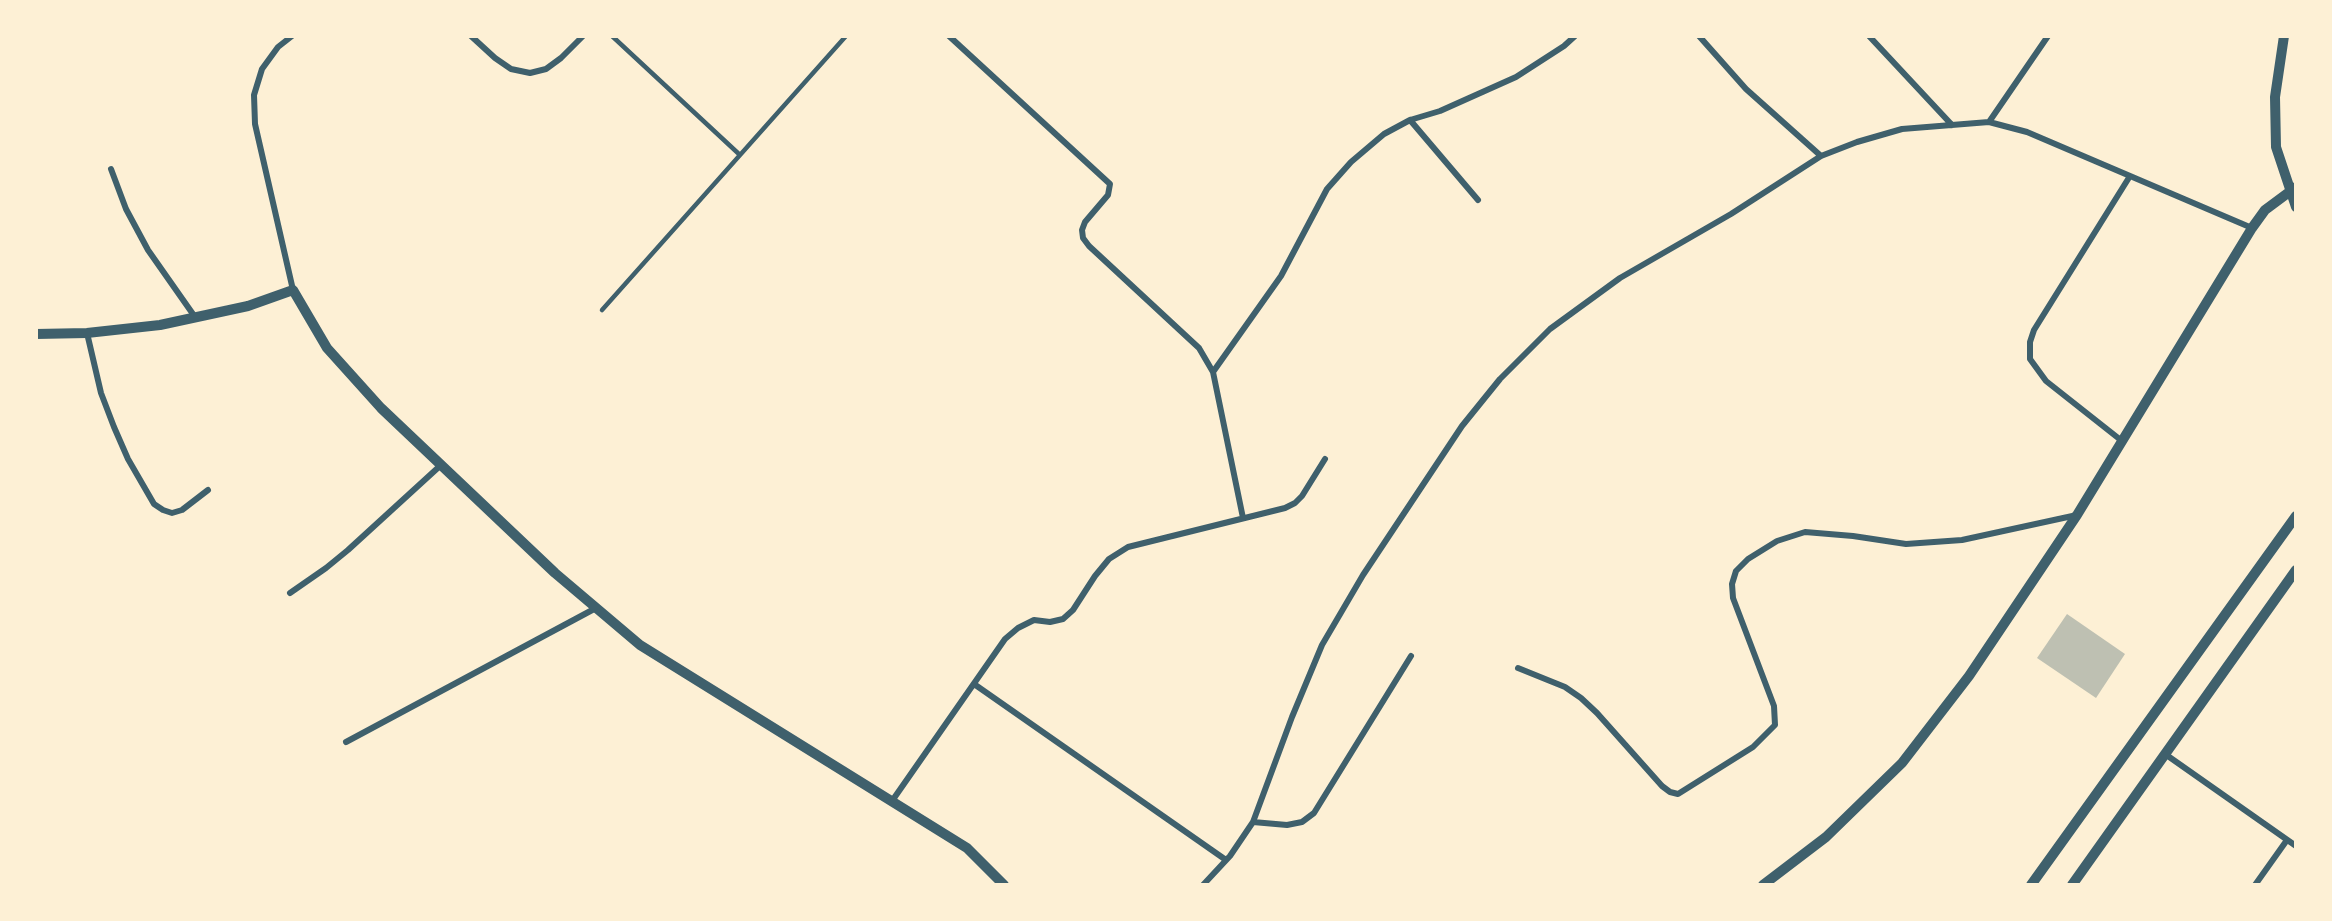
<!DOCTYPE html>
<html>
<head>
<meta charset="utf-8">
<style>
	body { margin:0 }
	#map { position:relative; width:2332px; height:921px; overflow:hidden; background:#fdf0d5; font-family:"Libre Baskerville",serif }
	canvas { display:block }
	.frame { position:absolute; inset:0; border:38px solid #fdf0d5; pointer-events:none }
</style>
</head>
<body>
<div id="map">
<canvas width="2332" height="921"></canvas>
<div class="frame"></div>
</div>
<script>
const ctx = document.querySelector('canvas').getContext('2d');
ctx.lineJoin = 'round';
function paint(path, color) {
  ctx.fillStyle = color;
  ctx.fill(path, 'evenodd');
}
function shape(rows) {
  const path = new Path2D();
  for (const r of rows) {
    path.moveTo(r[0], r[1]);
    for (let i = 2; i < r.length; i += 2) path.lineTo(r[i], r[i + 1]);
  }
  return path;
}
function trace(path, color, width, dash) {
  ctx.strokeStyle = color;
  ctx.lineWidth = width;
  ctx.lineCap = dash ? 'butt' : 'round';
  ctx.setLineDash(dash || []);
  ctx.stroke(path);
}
paint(shape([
	[2067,614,2125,654,2096,698,2037,658]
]), '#bec0b2');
trace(shape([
	[612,36,740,155],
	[602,310,846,36]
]), '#3f606c', 4.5);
trace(shape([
	[292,36,278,47,262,69,254,95,255,124,293,290],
	[471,36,495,58,511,69,530,73,546,69,561,58,583,36],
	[949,36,1110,184,1108,195,1085,222,1082,230,1083,238,1089,246,1199,348,1213,372,1243,518],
	[1699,36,1746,89,1821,156],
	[1869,36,1952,125],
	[1410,120,1478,200],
	[1989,122,2027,132,2252,228],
	[111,169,126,209,148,250,195,317],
	[87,333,101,393,114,427,128,459,154,504,163,510,172,513,182,510,208,490],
	[1213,372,1281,276,1327,189,1351,162,1384,134,1410,120,1440,111,1516,77,1564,46,1575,36],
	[2122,441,2046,381,2030,359,2030,342,2034,330,2130,176],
	[290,593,326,568,348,550,441,465],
	[1518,668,1565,687,1581,698,1597,713,1662,786,1670,792,1678,794,1753,747,1775,725,1774,706,1733,598,1732,584,1736,571,1748,559,1777,541,1805,532,1853,536,1906,544,1962,540,2077,515],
	[974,684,1226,860],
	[346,742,596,608],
	[2165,754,2296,846],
	[892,801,1005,639,1018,628,1034,620,1050,622,1063,619,1073,610,1095,576,1109,559,1128,547,1285,508,1295,503,1302,496,1325,459],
	[1253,822,1287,825,1302,822,1314,813,1411,656],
	[1203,885,1230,856,1253,822,1292,717,1322,645,1363,575,1462,426,1500,379,1550,329,1620,278,1731,214,1821,156,1857,142,1902,129,1989,122,2048,36],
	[2255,885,2287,840]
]), '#3f606c', 6);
trace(shape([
	[2284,36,2275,97,2276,147,2296,207],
	[36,334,87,333,160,325,248,306,293,290,327,348,381,408,555,573,640,645,967,848,1004,885],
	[1763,885,1826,837,1902,763,1969,676,2077,515,2252,228,2265,210,2296,187],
	[2031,885,2296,516],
	[2072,885,2296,570]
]), '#3f606c', 10);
</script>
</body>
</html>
